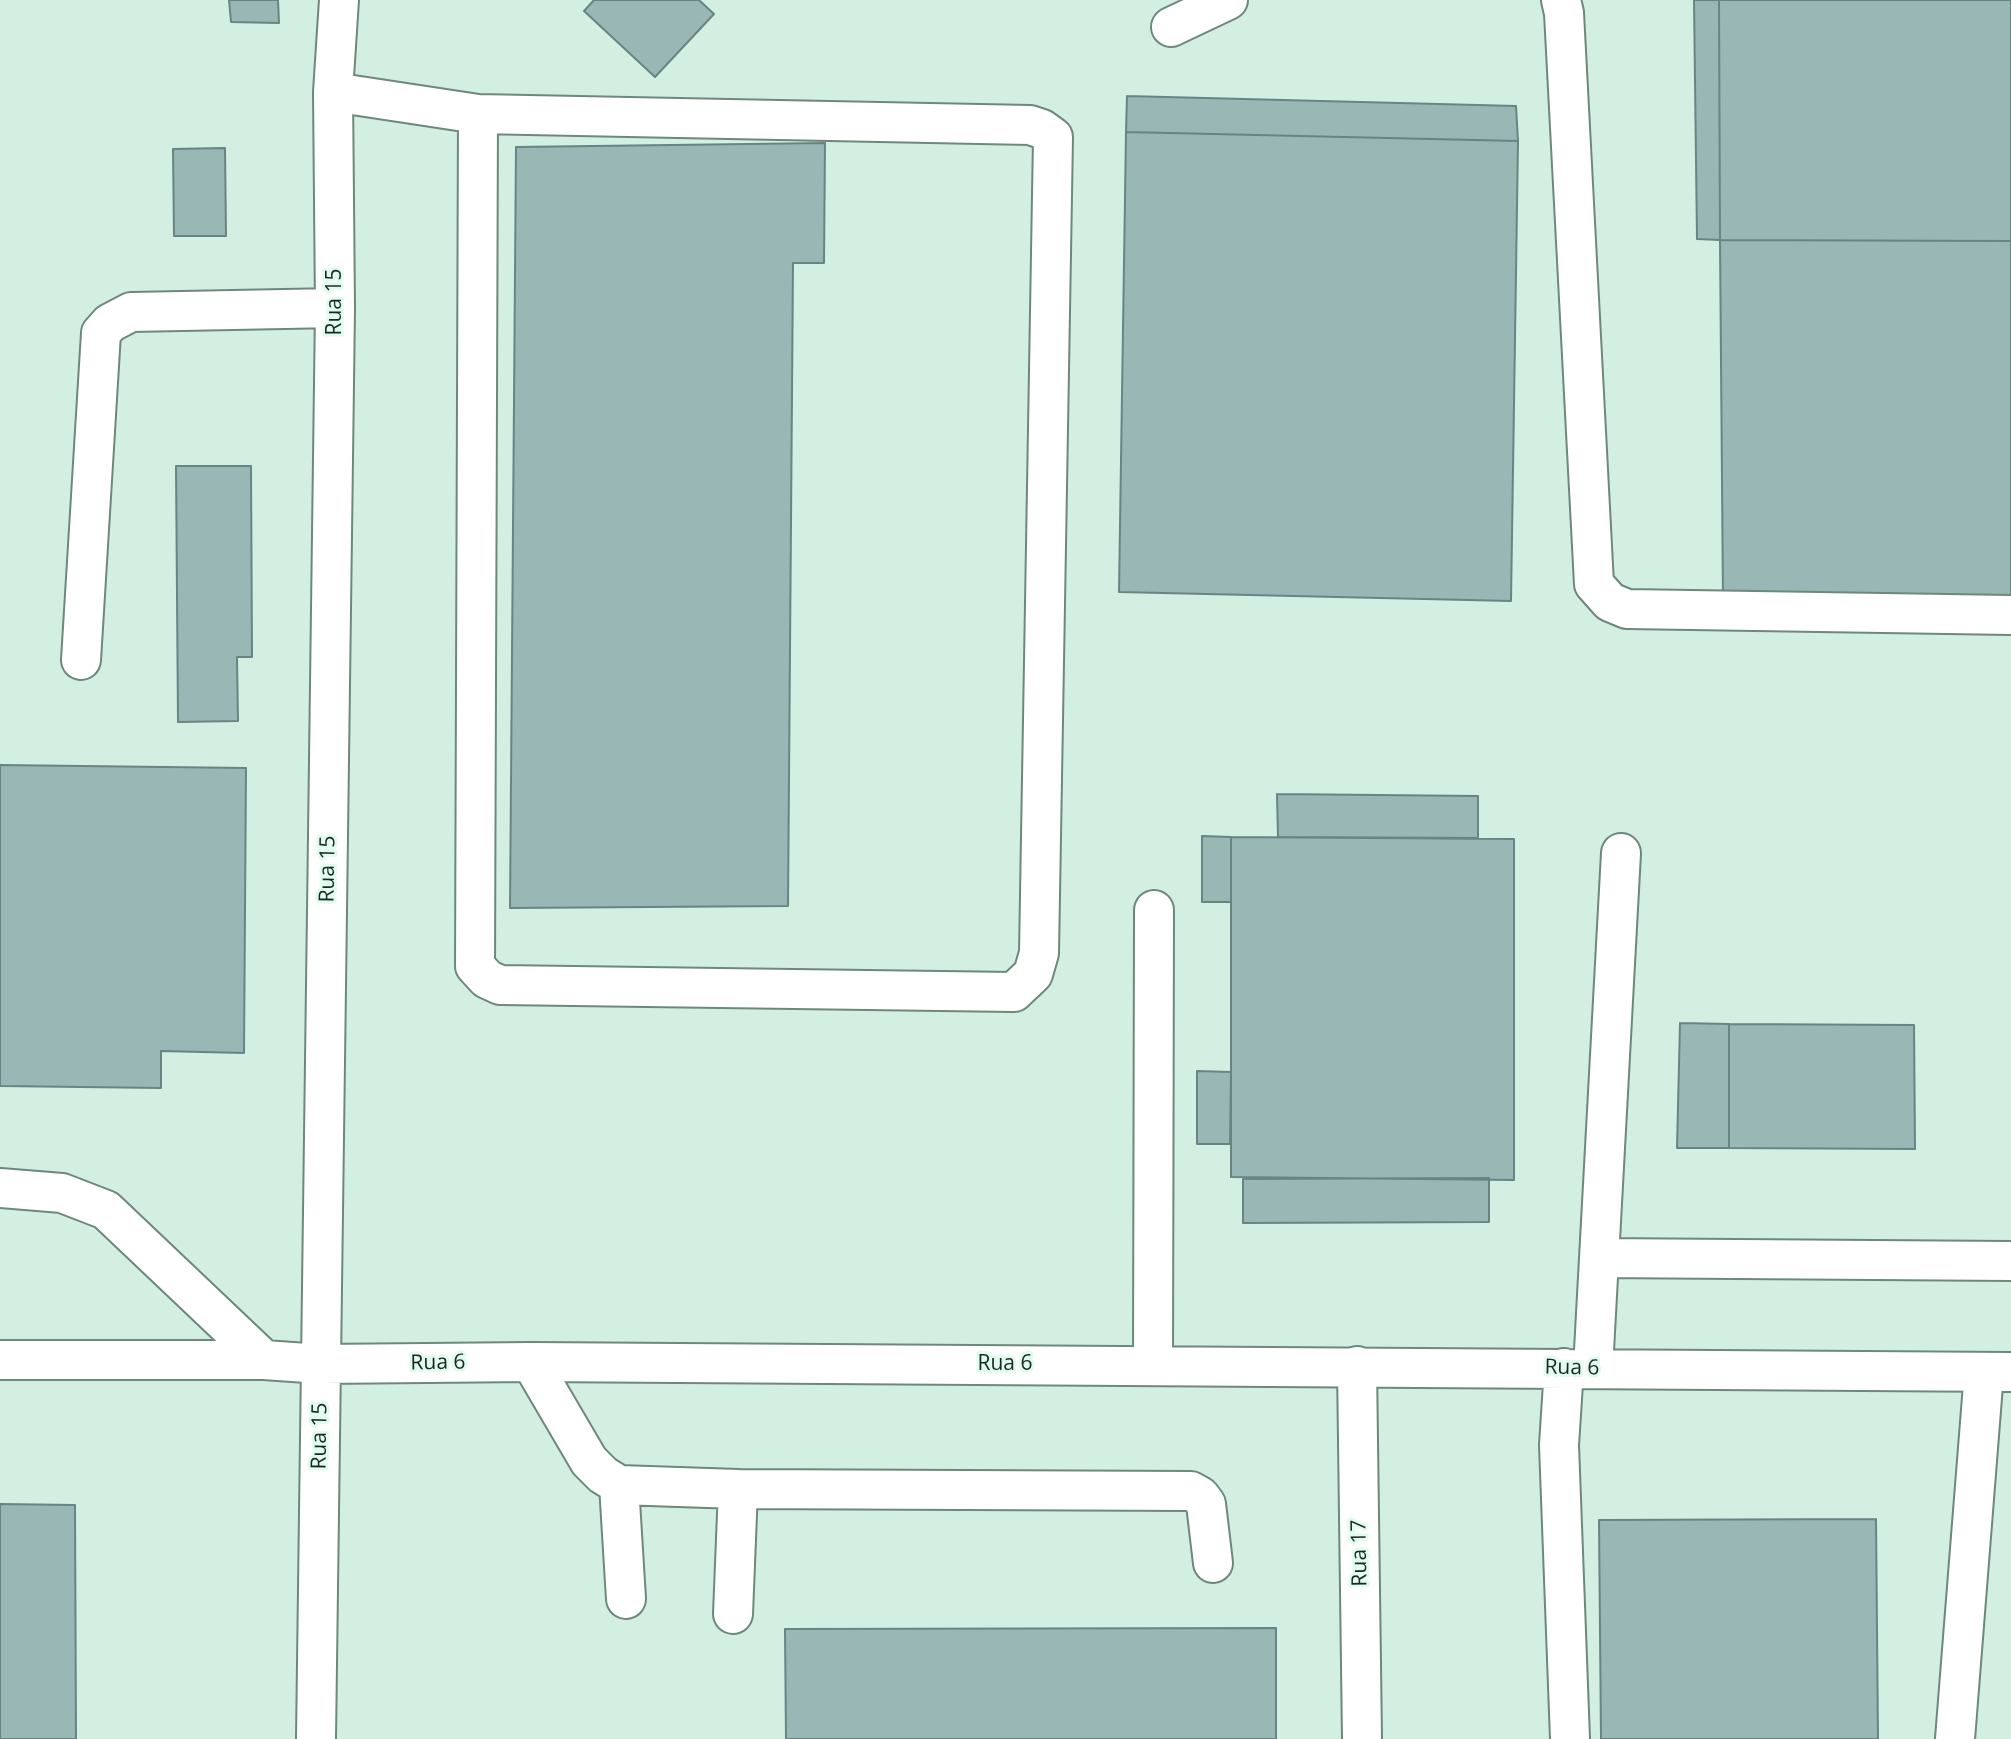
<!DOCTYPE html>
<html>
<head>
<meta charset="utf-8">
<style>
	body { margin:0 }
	canvas { display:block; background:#d3efe1 }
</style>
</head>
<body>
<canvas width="2011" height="1739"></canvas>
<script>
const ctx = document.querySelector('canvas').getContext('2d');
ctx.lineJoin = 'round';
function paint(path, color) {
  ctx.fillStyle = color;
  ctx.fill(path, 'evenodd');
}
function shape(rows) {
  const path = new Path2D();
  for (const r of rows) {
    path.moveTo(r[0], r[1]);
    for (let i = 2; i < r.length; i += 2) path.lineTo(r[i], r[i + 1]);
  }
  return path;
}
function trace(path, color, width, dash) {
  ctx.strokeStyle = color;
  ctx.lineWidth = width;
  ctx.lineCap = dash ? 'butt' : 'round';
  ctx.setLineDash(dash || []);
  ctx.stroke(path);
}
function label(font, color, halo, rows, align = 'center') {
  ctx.font = font + ' "Open Sans",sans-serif';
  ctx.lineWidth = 6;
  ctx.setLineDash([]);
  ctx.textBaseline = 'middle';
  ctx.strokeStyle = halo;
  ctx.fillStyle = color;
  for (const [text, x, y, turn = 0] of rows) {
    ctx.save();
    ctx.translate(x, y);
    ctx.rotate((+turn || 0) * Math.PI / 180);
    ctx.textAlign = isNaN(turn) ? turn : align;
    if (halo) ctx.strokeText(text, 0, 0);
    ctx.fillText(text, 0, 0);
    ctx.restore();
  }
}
const building = shape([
	[229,0,278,0,279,23,231,22,229,0],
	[594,0,699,0,714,14,655,77,584,11,594,0],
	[1694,0,1719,0,1720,240,1697,239,1694,0],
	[1719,0,2011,0,2011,241,1720,240,1719,0],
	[1127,96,1516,106,1518,141,1126,132,1127,96],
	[1126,132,1518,141,1511,601,1119,592,1126,132],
	[825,143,824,263,793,263,788,906,510,908,516,147,825,143],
	[225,148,226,236,174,236,173,149,225,148],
	[1720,240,2011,241,2011,600,1723,601,1720,240],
	[176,466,251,466,252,657,237,657,238,721,178,722,176,466],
	[0,765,246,768,244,1053,161,1051,161,1088,0,1086,0,765],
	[1277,794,1478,796,1478,838,1278,837,1277,794],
	[1202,836,1231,837,1231,902,1202,902,1202,836],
	[1231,837,1514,839,1514,1180,1231,1177,1231,837],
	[1680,1023,1729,1024,1729,1148,1677,1148,1680,1023],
	[1729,1024,1914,1025,1915,1149,1729,1148,1729,1024],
	[1197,1071,1231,1072,1230,1144,1197,1144,1197,1071],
	[1489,1178,1489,1222,1243,1223,1243,1179,1489,1178],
	[0,1504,75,1505,76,1739,0,1739,0,1504],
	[1876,1519,1878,1739,1601,1739,1599,1520,1876,1519],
	[1276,1628,1276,1739,786,1739,785,1629,1276,1628]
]);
paint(building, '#98b7b5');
trace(building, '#678583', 2);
const minor = shape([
	[1561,0,1564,13,1594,584,1610,602,1627,609,2011,615],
	[1171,27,1228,0],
	[333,92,478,114,1030,125,1042,129,1053,137,1039,953,1033,974,1014,992,500,985,487,979,475,966,478,114],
	[81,660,101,333,110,323,131,312,335,308],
	[0,1188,62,1193,106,1210,264,1360],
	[1599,1258,2011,1261],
	[0,1360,264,1360,321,1364,531,1362,2011,1372],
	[531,1362,589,1461,603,1475,619,1485,738,1489,1191,1491,1200,1496,1206,1504,1213,1563],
	[1153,1365,1154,910],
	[1357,1366,1362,1739],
	[1564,1368,1559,1445,1570,1739],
	[1593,1369,1621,853],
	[619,1485,626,1599],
	[733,1614,738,1489],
	[316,1739,335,308,333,92,339,0],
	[1955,1739,1984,1372]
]);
trace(minor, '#6e887c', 42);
trace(minor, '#fff', 38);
label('21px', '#1d2722', '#e0fcef', [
	["Rua 15",335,302,-90],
	["Rua 15",328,869,-89],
	["Rua 6",438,1363,-1],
	["Rua 6",1005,1364],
	["Rua 6",1572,1368,1],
	["Rua 15",320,1436,-89],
	["Rua 17",1360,1553,-91]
]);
</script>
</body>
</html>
